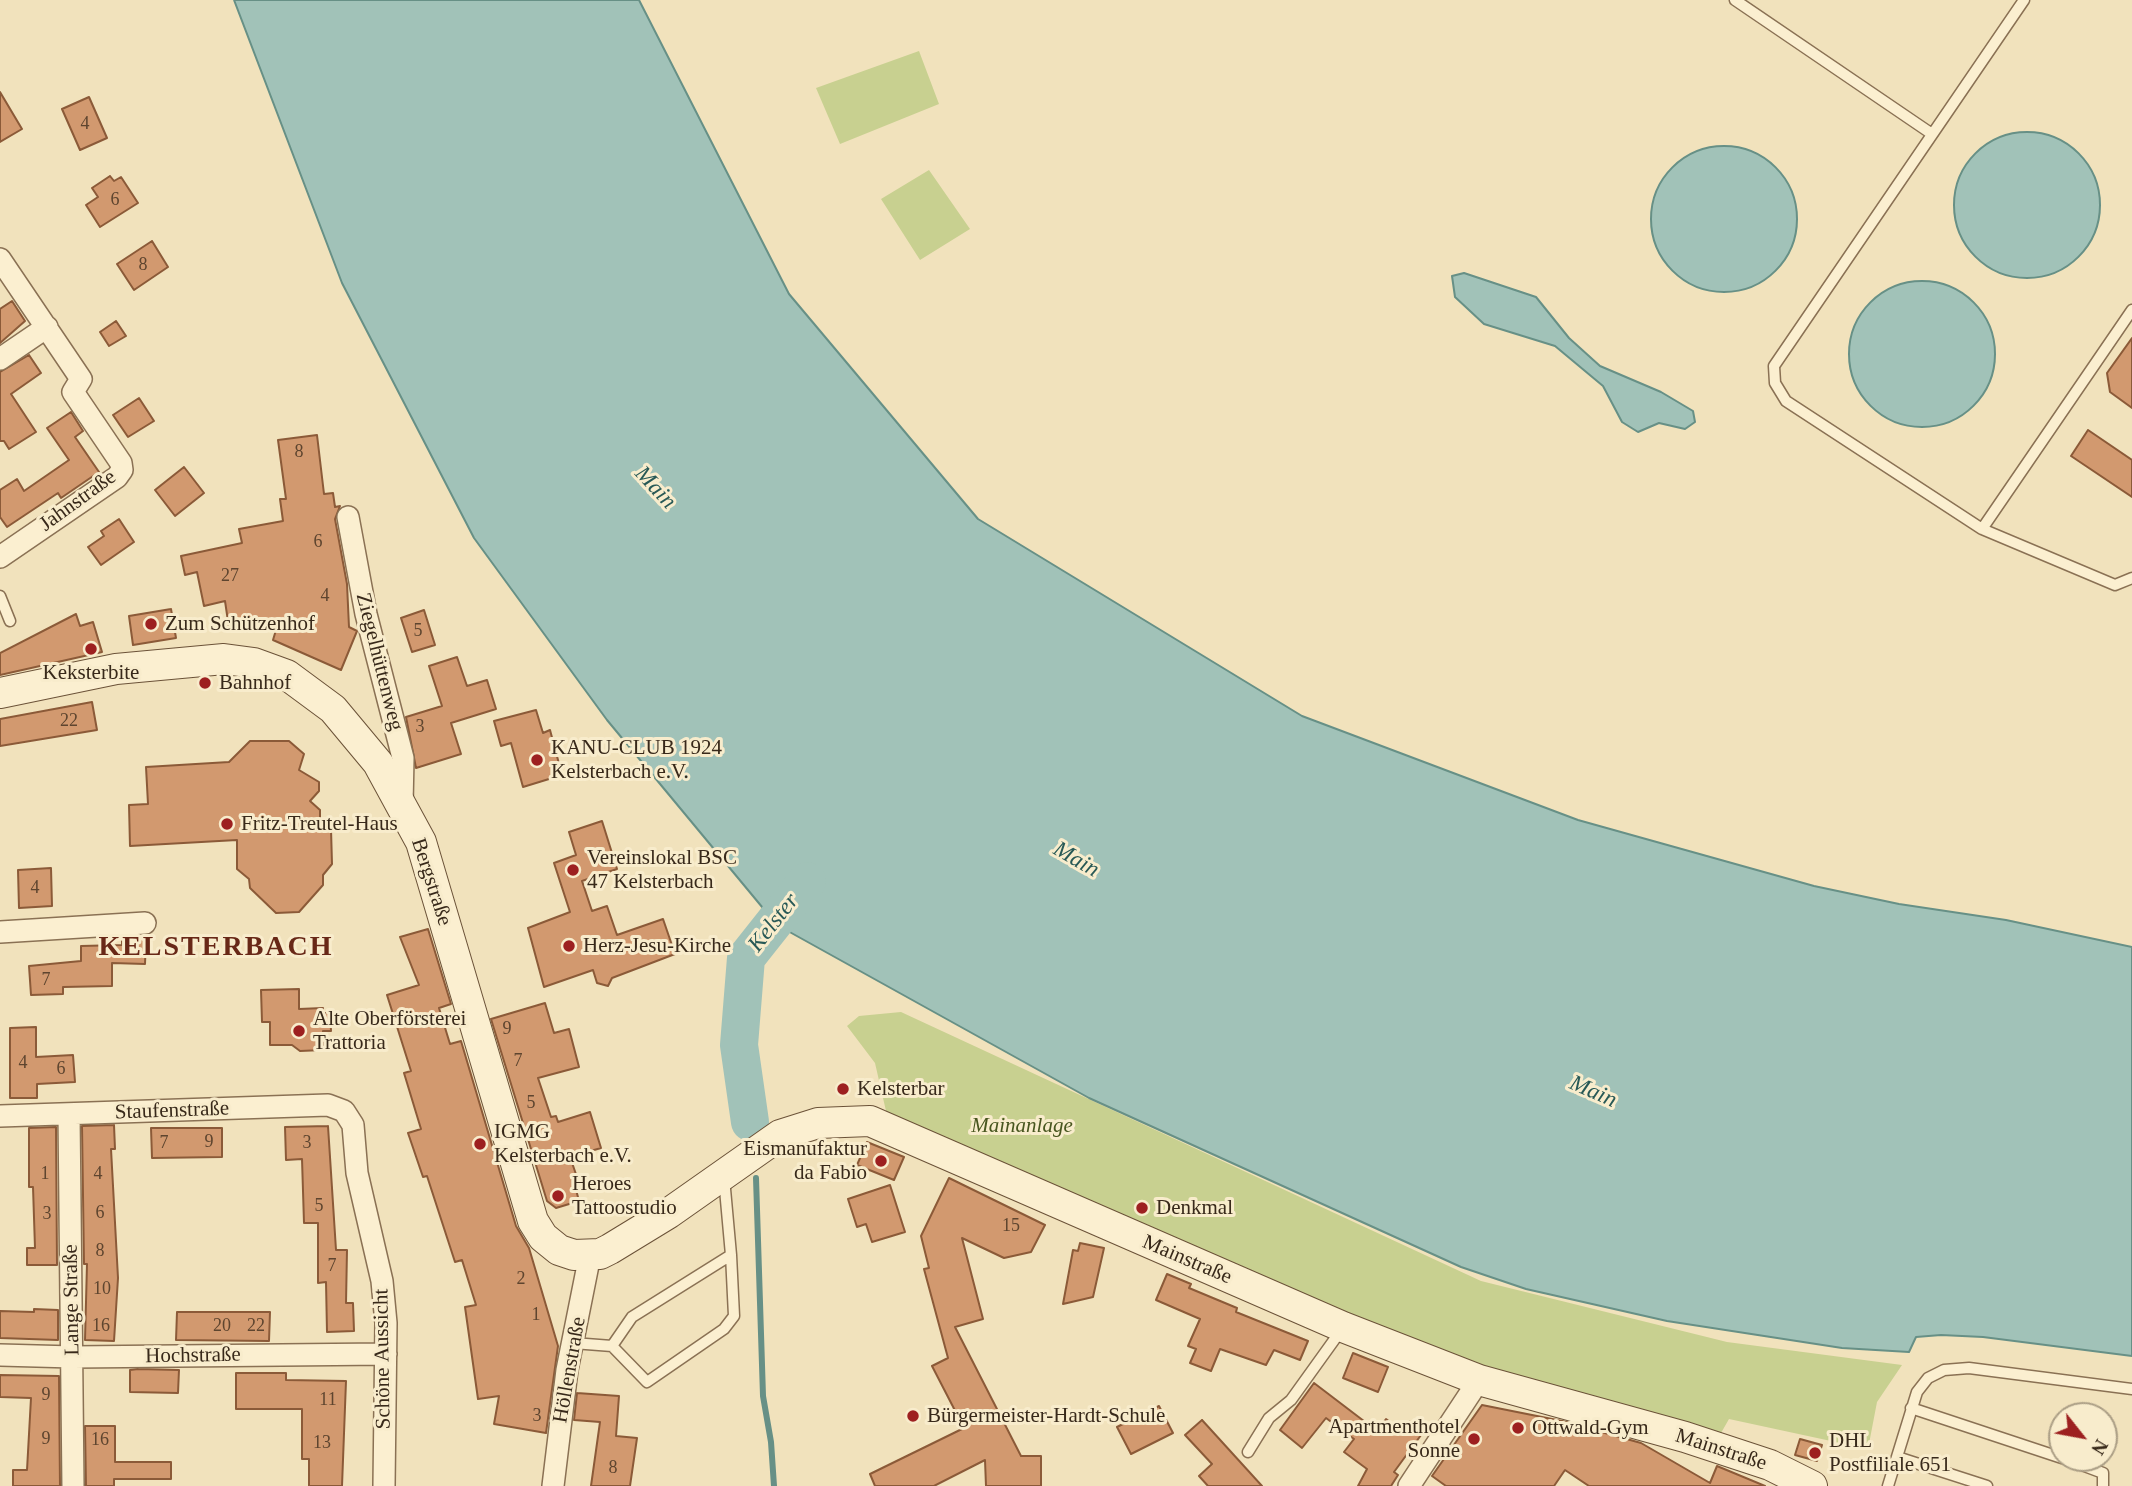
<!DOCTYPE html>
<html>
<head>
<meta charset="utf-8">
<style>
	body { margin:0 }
	#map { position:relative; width:2132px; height:1486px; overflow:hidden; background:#f1e2bc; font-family:"Times New Roman",serif }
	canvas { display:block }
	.north { position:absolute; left:2048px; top:1402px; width:70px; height:70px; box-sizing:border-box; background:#f8eccc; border:2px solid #ab9e85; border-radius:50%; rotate:121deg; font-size:19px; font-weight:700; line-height:28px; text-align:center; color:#38291a }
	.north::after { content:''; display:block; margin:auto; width:24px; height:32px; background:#9d2020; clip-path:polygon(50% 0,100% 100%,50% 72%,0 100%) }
</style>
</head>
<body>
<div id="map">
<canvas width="2132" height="1486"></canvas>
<div class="north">N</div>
</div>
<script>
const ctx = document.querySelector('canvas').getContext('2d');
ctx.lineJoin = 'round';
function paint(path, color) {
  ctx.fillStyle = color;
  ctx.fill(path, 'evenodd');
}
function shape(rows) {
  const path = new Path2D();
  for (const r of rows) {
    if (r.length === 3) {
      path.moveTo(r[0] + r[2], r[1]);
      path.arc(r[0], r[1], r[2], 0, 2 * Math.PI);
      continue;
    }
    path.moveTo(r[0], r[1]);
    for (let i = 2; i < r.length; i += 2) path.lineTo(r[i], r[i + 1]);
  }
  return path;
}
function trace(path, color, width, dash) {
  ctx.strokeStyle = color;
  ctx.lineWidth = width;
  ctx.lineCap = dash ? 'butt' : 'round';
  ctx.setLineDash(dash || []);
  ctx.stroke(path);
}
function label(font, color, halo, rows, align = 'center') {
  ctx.font = font + ' "Times New Roman",serif';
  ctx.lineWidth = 6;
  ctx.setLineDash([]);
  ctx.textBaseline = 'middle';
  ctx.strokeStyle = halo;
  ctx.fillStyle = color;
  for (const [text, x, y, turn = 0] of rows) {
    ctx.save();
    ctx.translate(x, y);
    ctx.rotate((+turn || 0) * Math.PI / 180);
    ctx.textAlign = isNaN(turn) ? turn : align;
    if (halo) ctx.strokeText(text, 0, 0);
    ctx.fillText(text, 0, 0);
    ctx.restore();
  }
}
paint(shape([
	[919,51,939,104,840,144,816,88],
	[929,170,970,229,920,260,881,199],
	[901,1012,1481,1281,1727,1342,1902,1365,1877,1402,1868,1449,1729,1419,1717,1440,1342,1323,990,1168,886,1111,875,1063,847,1026,859,1016]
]), '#c8d090');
const water = shape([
	[234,0,639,0,789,294,978,519,1302,716,1578,820,1814,886,1899,904,2006,920,2132,947,2132,1356,1983,1337,1941,1335,1916,1337,1909,1352,1842,1348,1667,1321,1526,1289,1461,1267,1089,1098,777,925,607,720,474,538,342,283,234,0],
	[2027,205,73],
	[1724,219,73],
	[1464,273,1536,297,1569,338,1600,366,1661,392,1693,411,1695,422,1685,429,1659,423,1638,432,1622,422,1603,386,1555,346,1484,324,1455,297,1452,276,1464,273],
	[1922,354,73]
]);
paint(water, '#a1c2b8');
trace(water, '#679086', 2);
trace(shape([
	[756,1178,763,1396,771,1442,774,1486]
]), '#679086', 6);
trace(shape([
	[750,1122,739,1045,746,958,807,881]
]), '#a1c2b8', 38);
const building = shape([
	[0,92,22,129,0,142,0,92],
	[89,97,107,138,80,150,62,109,89,97],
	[110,176,114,181,121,177,138,203,100,227,86,205,98,197,92,188,110,176],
	[152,241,168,267,134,290,117,264,152,241],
	[12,301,25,321,0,343,0,309,12,301],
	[116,321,126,336,109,346,100,332,116,321],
	[2132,338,2132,408,2110,392,2107,373,2132,338],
	[29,355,41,373,11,394,36,432,9,449,4,441,0,441,0,372,29,355],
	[139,398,154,421,128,437,113,415,139,398],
	[71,412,83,431,75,437,99,472,61,498,58,493,7,527,0,517,0,490,17,479,24,491,69,460,47,428,71,412],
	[2088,430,2132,460,2132,497,2071,456,2088,430],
	[317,435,324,494,333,493,335,507,340,506,335,519,347,584,349,627,357,631,341,670,273,640,279,620,229,628,225,601,204,606,197,572,185,575,181,556,242,543,239,529,283,521,280,499,286,499,278,440,317,435],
	[184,467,204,493,175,516,155,490,184,467],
	[119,519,134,542,101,565,88,547,104,536,101,531,119,519],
	[171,609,176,638,133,645,129,616,171,609],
	[424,610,435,645,412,652,401,618,424,610],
	[76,614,80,626,93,622,102,652,0,675,0,653,76,614],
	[457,657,467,686,487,680,496,709,451,723,461,754,416,768,406,717,442,706,429,666,457,657],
	[92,702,97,730,0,746,0,719,92,702],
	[536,710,543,733,550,730,562,775,523,787,511,743,501,746,494,721,536,710],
	[250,741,289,741,304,754,299,770,319,782,319,791,310,801,320,810,320,819,331,829,332,864,323,875,323,885,299,912,276,913,250,888,249,879,237,869,237,840,130,846,129,805,148,804,146,767,229,762,250,741],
	[602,821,617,869,582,881,592,911,607,906,617,935,663,919,675,954,612,978,608,986,597,983,593,970,544,987,528,928,570,912,554,863,576,855,569,832,602,821],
	[51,868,52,906,19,908,18,870,51,868],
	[428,929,451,1004,439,1008,450,1044,461,1041,516,1226,529,1248,558,1346,546,1433,494,1424,499,1396,478,1399,465,1307,476,1305,462,1260,455,1262,427,1176,423,1177,408,1133,421,1129,404,1073,411,1071,387,995,419,985,400,937,428,929],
	[122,938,146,938,145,964,112,963,112,986,63,987,63,994,31,995,29,966,81,961,81,946,122,945,122,938],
	[299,989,299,1009,323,1008,323,1013,330,1013,331,1031,323,1031,323,1050,300,1051,292,1045,270,1045,270,1022,262,1022,261,990,299,989],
	[545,1003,554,1033,569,1029,579,1067,538,1078,551,1117,556,1116,558,1122,590,1112,601,1148,570,1157,578,1180,574,1182,579,1201,556,1208,547,1201,491,1019,545,1003],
	[36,1027,36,1057,73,1055,75,1082,37,1084,37,1098,10,1098,10,1028,36,1027],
	[114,1125,115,1149,111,1149,118,1278,114,1341,85,1340,87,1264,84,1264,82,1126,114,1125],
	[328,1126,336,1250,347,1250,346,1303,353,1303,354,1331,327,1332,326,1282,318,1283,318,1223,304,1223,302,1159,286,1160,285,1127,328,1126],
	[56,1127,57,1265,27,1265,27,1248,35,1248,33,1187,29,1187,29,1128,56,1127],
	[151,1128,222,1128,222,1157,152,1158,151,1128],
	[867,1142,904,1157,894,1180,857,1165,867,1142],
	[949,1178,1045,1225,1031,1252,1004,1258,962,1238,983,1319,955,1327,1021,1456,1041,1456,1041,1486,986,1486,985,1460,934,1486,875,1486,870,1474,964,1428,932,1366,948,1358,924,1269,929,1268,921,1236,949,1178],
	[890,1185,905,1232,872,1242,866,1224,857,1227,848,1199,890,1185],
	[1080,1243,1104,1248,1093,1297,1063,1304,1073,1250,1078,1251,1080,1243],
	[1167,1274,1191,1284,1189,1288,1237,1308,1236,1312,1308,1341,1300,1360,1274,1350,1266,1365,1220,1349,1211,1371,1190,1363,1196,1349,1188,1346,1200,1319,1156,1300,1167,1274],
	[34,1309,58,1310,58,1340,0,1338,0,1311,34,1312,34,1309],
	[177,1312,270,1312,269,1341,176,1340,177,1312],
	[1353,1353,1388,1367,1378,1392,1343,1378,1353,1353],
	[138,1369,179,1370,178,1393,130,1392,130,1370,138,1369],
	[236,1373,286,1373,286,1380,346,1381,342,1486,309,1486,309,1459,302,1459,302,1409,236,1409,236,1373],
	[0,1375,59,1376,60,1486,13,1486,13,1470,27,1470,31,1398,0,1397,0,1375],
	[1314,1383,1377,1431,1386,1419,1402,1431,1409,1421,1424,1431,1394,1472,1398,1475,1391,1486,1358,1486,1367,1469,1344,1452,1354,1439,1326,1418,1302,1448,1280,1430,1314,1383],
	[577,1393,619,1396,616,1436,637,1438,630,1486,591,1486,600,1422,574,1420,577,1393],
	[1482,1405,1562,1421,1641,1443,1710,1483,1717,1466,1765,1486,1589,1486,1565,1470,1554,1486,1446,1486,1432,1476,1482,1405],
	[1159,1406,1173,1433,1131,1454,1117,1427,1159,1406],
	[1202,1420,1262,1486,1208,1486,1199,1476,1212,1464,1185,1435,1202,1420],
	[85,1426,115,1426,115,1462,171,1462,171,1479,114,1479,114,1486,86,1486,85,1426],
	[1800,1439,1822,1445,1817,1461,1795,1455,1800,1439]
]);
paint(building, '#d2996f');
trace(building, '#8b5a38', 2);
const lane = shape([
	[1735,0,1932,134],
	[2024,0,1774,366,1775,383,1786,401,1982,529,2132,310],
	[1982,529,2115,585,2132,578],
	[0,596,10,621],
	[724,1178,731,1255,632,1317,612,1346,647,1382,724,1329,734,1316,731,1255],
	[573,1343,612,1346],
	[1911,1408,2062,1458],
	[1248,1452,1269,1418,1291,1400,1342,1329],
	[1897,1457,1987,1486],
	[2063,1458,2103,1473,2103,1486],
	[1888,1486,1917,1392,1928,1378,1944,1370,1969,1368,2132,1389]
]);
const street = shape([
	[0,259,81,379,73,392,121,463,122,470,117,477,0,557],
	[0,359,47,327],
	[348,517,366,614,403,758,402,805],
	[0,932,145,923],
	[69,1114,73,1486],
	[0,1116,328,1105,344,1111,353,1125,357,1173,382,1281,386,1323,384,1486],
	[0,1355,73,1357,386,1354],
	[553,1486,567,1370,590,1255],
	[1409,1486,1479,1380]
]);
const secondary = shape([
	[0,693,116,669,224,659,254,663,287,675,333,709,378,763,421,842,533,1221,543,1237,559,1250,574,1255,600,1254,610,1249,669,1213,780,1135,818,1123,870,1121,1343,1327,1479,1380,1685,1437,1770,1465,1812,1486]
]);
trace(lane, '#8a7154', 13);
trace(street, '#8a7154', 24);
trace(secondary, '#6b5238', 32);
trace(lane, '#fbefd0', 10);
trace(street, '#fbefd0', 21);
trace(secondary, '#fbefd0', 30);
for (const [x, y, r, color] of [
	[151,624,7,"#9d2020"],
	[91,649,7,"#9d2020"],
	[205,683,7,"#9d2020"],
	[537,760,7,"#9d2020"],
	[227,824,7,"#9d2020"],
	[573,870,7,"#9d2020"],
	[569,946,7,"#9d2020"],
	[299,1031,7,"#9d2020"],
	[843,1089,7,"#9d2020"],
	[480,1144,7,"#9d2020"],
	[881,1161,7,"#9d2020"],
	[558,1196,7,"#9d2020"],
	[1142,1208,7,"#9d2020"],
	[913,1416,7,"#9d2020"],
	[1518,1428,7,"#9d2020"],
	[1474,1439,7,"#9d2020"],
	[1815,1453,7,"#9d2020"]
]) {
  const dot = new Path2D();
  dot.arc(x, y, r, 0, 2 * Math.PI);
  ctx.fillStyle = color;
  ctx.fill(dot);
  trace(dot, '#f8eccc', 2.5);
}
label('18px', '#5e452f', null, [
	["4",85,124],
	["6",115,200],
	["8",143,265],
	["8",299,452],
	["6",318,542],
	["27",230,576],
	["4",325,596],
	["5",418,631],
	["22",69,721],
	["3",420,727],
	["4",35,888],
	["7",46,980],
	["9",507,1029],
	["7",518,1061],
	["4",23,1063],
	["6",61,1069],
	["5",531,1103],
	["9",209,1142],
	["7",164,1143],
	["3",307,1143],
	["1",45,1174],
	["4",98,1174],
	["5",319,1206],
	["6",100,1213],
	["3",47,1214],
	["15",1011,1226],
	["8",100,1251],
	["7",332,1266],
	["2",521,1279],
	["10",102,1289],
	["1",536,1315],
	["16",101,1326],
	["20",222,1326],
	["22",256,1326],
	["9",46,1395],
	["11",328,1400],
	["3",537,1416],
	["9",46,1439],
	["16",100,1440],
	["13",322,1443],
	["8",613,1468]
]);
label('21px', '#38291a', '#f8eccc', [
	["Jahnstraße",78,501,-36],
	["Ziegelhüttenweg",379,662,76],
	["Bergstraße",431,882,72],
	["Staufenstraße",172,1111,-2],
	["Mainstraße",1187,1260,23],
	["Lange Straße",72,1300,-91],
	["Hochstraße",193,1356,-1],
	["Schöne Aussicht",383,1359,-91],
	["Höllenstraße",570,1370,-80],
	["Mainstraße",1721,1450,18]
]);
label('21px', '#38291a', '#f8eccc', [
	["Zum Schützenhof",165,624],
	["Keksterbite",91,673,"center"],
	["Bahnhof",219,683],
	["KANU-CLUB 1924",551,748],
	["Kelsterbach e.V.",551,772],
	["Fritz-Treutel-Haus",241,824],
	["Vereinslokal BSC",587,858],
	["47 Kelsterbach",587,882],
	["Herz-Jesu-Kirche",583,946],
	["Alte Oberförsterei",313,1019],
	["Trattoria",313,1043],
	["Kelsterbar",857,1089],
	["IGMG",494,1132],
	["Kelsterbach e.V.",494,1156],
	["Eismanufaktur",867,1149,"right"],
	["da Fabio",867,1173,"right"],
	["Heroes",572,1184],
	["Tattoostudio",572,1208],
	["Denkmal",1156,1208],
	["Bürgermeister-Hardt-Schule",927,1416],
	["Apartmenthotel",1460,1427,"right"],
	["Sonne",1460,1451,"right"],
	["Ottwald-Gym",1532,1428],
	["DHL",1829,1441],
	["Postfiliale 651",1829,1465]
], 'left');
label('italic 21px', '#48561f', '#f8eccc', [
	["Mainanlage",1022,1126]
]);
label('italic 23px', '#285956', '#f8eccc', [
	["Main",655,488,47],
	["Main",1076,860,30],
	["Kelster",774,923,-52],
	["Main",1593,1092,24]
]);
ctx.letterSpacing = '2px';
label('bold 28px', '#682817', '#f8eccc', [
	["KELSTERBACH",216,948]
]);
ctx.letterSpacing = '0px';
</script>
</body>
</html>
